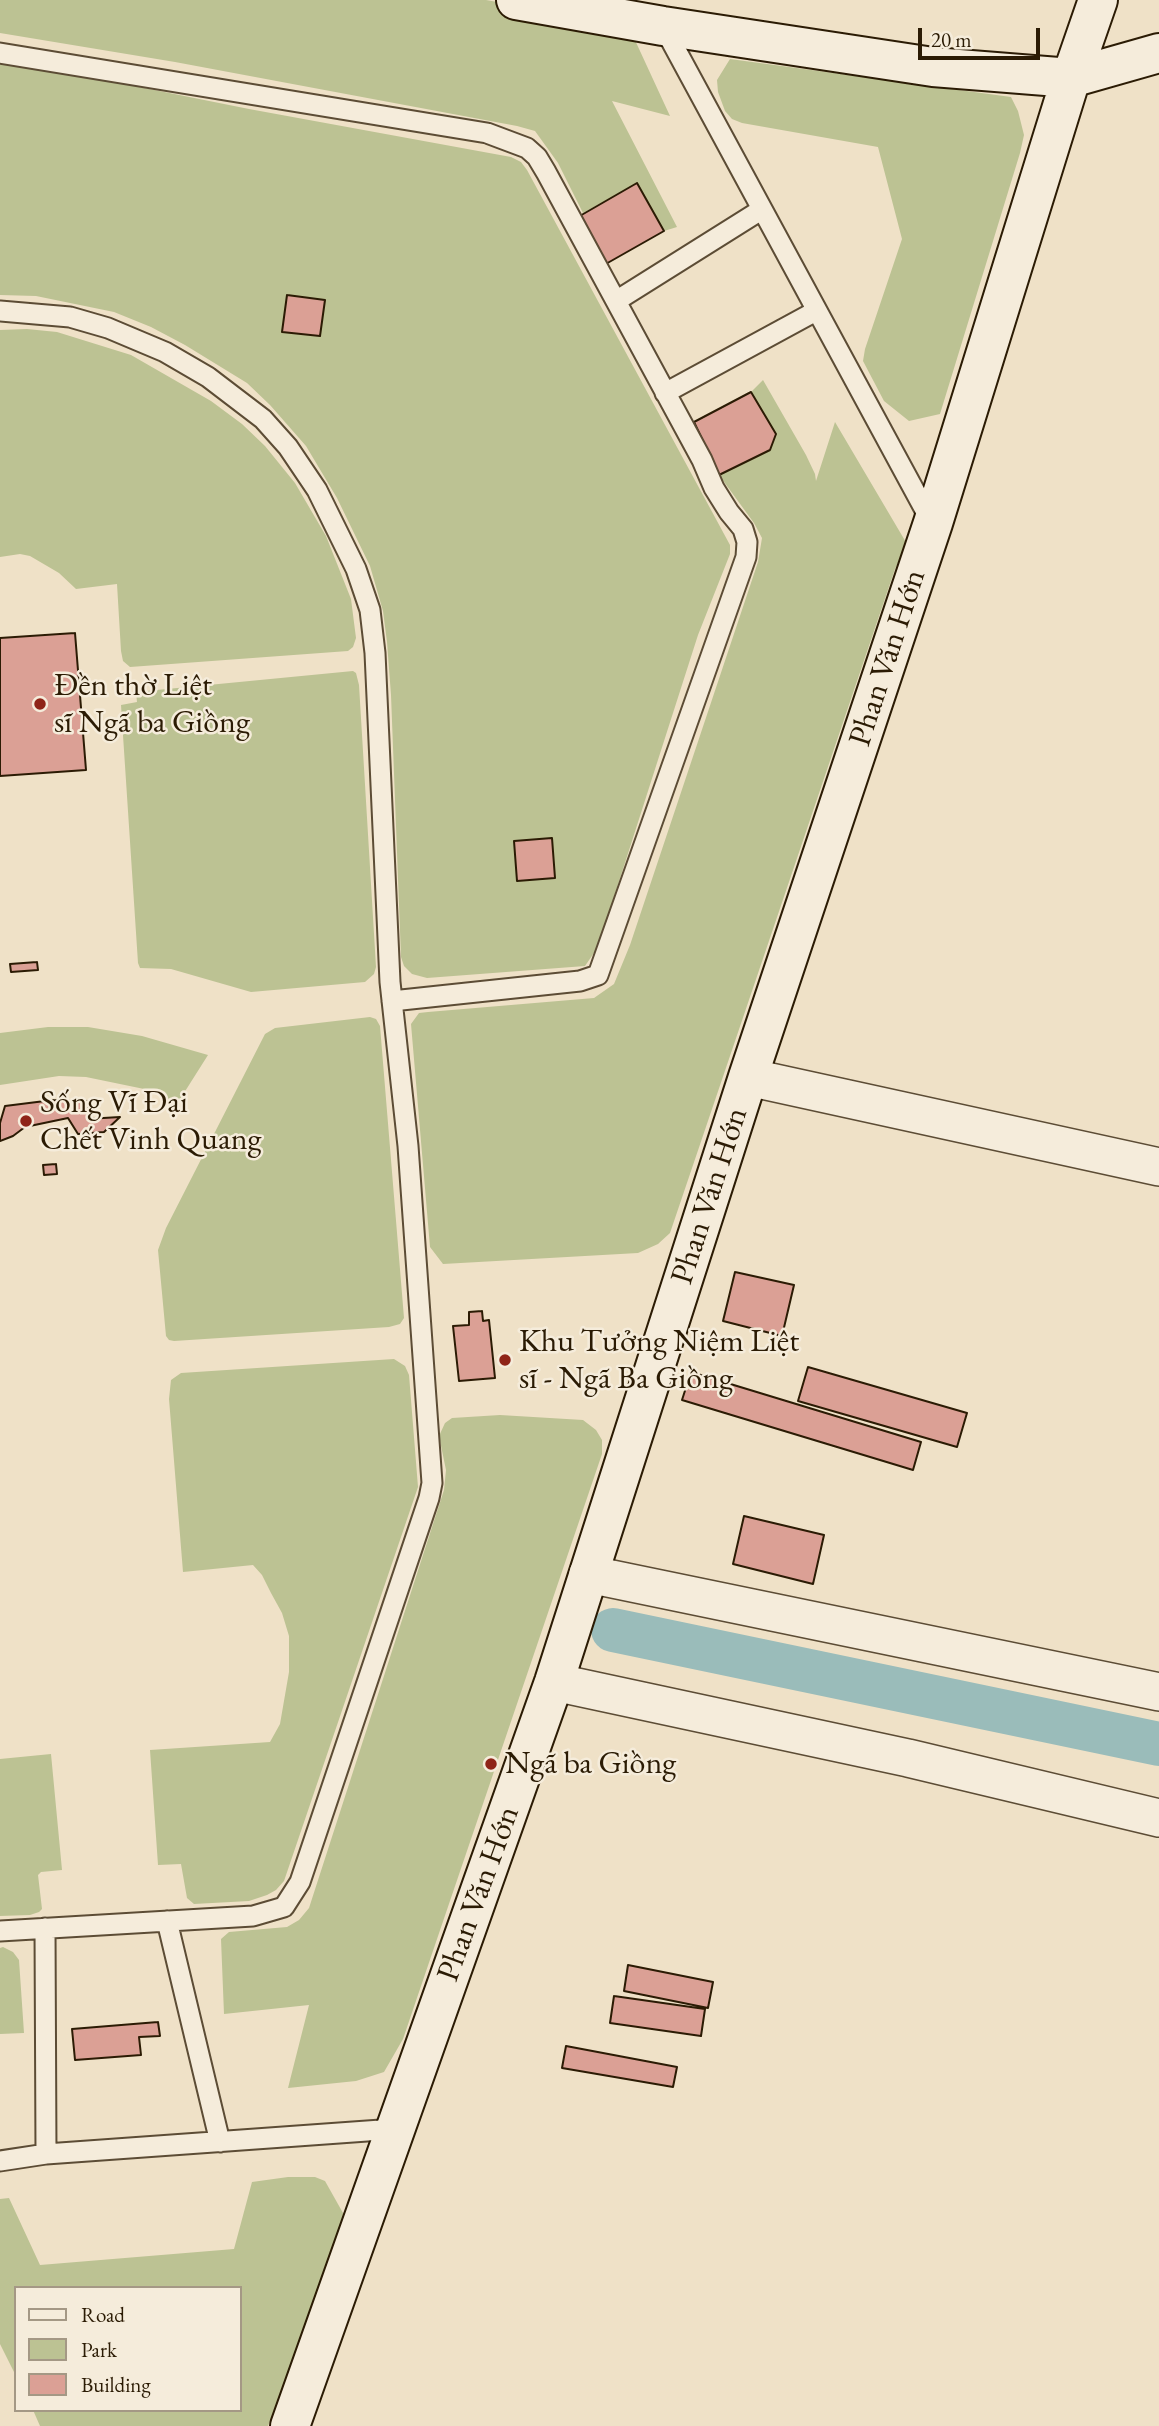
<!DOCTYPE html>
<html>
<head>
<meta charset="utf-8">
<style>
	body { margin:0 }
	#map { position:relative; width:1159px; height:2426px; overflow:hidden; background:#efe1c7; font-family:"EB Garamond",serif }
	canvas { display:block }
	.legend { position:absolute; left:14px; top:2286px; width:228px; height:126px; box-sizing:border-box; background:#f5ecdb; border:2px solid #a49885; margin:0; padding:9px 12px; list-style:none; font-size:21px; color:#2b1b04 }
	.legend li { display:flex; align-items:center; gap:14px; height:35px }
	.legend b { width:35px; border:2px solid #a49885 }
	.scale { position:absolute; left:918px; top:28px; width:122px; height:32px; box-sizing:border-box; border:4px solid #2b1b04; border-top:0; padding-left:9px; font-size:21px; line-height:24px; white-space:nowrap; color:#2b1b04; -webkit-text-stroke:5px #f5ecdb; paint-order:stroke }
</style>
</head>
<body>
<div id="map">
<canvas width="1159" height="2426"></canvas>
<ul class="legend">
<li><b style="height:9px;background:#f5ecdb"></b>Road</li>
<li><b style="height:19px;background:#bcc293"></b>Park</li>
<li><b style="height:19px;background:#dba095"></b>Building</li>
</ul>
<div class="scale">20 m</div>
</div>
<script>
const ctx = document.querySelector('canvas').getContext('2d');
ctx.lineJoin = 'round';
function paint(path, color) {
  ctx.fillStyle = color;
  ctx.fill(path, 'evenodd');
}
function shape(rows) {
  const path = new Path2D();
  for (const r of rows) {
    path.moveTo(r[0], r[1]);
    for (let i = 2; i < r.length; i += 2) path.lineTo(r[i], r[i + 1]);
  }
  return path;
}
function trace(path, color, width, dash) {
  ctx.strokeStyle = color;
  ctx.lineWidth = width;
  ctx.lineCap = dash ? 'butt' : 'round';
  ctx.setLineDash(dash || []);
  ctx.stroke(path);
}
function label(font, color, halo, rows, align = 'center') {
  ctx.font = font + ' "EB Garamond",serif';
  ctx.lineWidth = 5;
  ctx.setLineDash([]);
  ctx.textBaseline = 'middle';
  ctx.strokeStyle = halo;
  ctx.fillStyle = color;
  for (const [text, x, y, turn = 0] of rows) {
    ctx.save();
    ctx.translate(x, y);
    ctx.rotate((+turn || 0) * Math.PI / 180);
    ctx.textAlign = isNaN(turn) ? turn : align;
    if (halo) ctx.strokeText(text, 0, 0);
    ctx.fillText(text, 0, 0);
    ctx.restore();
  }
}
paint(shape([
	[0,0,486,0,617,23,634,38,670,116,612,101,677,227,664,231,637,183,583,213,558,163,535,131,517,126,175,62,0,33],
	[0,59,249,109,511,157,521,162,527,170,730,545,730,554,698,635,598,947,585,966,427,978,412,974,404,966,401,957,391,695,387,642,383,611,370,566,337,498,306,446,270,405,247,383,185,345,151,327,114,312,36,296,0,295],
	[730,59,1011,97,1018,111,1024,135,1020,153,940,414,909,421,884,401,863,361,865,349,902,239,878,147,742,123,732,119,725,111,718,92,717,80],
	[27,329,57,332,131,355,211,401,242,424,265,446,295,483,326,536,351,599,356,638,353,647,348,651,130,667,123,661,121,651,117,584,76,589,59,573,30,556,20,554,0,557,0,330],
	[763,380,806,455,815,474,816,481,835,422,907,544,895,569,670,1233,658,1244,638,1253,443,1264,430,1247,411,1024,419,1013,428,1012,594,998,614,984,630,945,758,562,762,538,754,523,719,475,770,450,776,434,751,392],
	[353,671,356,673,359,685,376,967,374,974,365,982,251,992,171,969,140,968,138,963,121,705,137,702,136,692],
	[370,1017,376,1019,380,1026,404,1318,400,1324,389,1327,174,1341,169,1340,166,1336,158,1250,166,1228,265,1034,275,1028],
	[48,1027,88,1027,142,1036,208,1055,177,1104,149,1090,86,1077,59,1076,0,1085,0,1033],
	[394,1359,405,1366,409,1375,418,1487,284,1881,276,1890,267,1895,249,1901,194,1904,187,1898,181,1864,158,1865,150,1750,270,1742,280,1724,289,1672,289,1636,282,1613,271,1593,262,1575,253,1565,183,1572,169,1399,171,1380,181,1373],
	[500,1415,583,1420,596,1430,602,1440,602,1454,403,2039,384,2072,356,2081,288,2088,309,2005,224,2014,221,1939,229,1932,287,1927,299,1920,309,1908,444,1490,446,1470,439,1436,445,1423,452,1418],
	[51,1754,62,1870,41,1872,38,1875,42,1909,39,1912,30,1915,0,1916,0,1759],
	[3,1947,13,1952,19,1960,24,2033,0,2034,0,1948],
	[288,2177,315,2177,325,2181,343,2213,346,2227,268,2426,40,2426,33,2410,240,2410,240,2288,16,2288,16,2376,0,2344,0,2199,9,2198,40,2265,234,2249,252,2182]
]), '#bcc293');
trace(shape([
	[613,1630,1159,1744]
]), '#9abcba', 44);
const building = shape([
	[637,183,664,231,604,265,578,217,637,183],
	[287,295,325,300,320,336,282,332,287,295],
	[751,392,776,434,770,450,719,475,694,422,751,392],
	[75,633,86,770,0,776,0,638,75,633],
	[552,838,555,878,517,881,514,841,552,838],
	[37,962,38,970,11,972,10,964,37,962],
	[53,1100,89,1101,87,1119,120,1117,104,1132,78,1134,68,1118,25,1127,13,1136,0,1141,0,1123,5,1106,53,1100],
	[56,1164,57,1174,44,1175,43,1165,56,1164],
	[735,1272,794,1285,782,1336,723,1321,735,1272],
	[482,1311,483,1321,489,1320,495,1378,459,1381,453,1326,469,1325,469,1312,482,1311],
	[808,1367,967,1413,957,1447,798,1401,808,1367],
	[691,1372,921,1442,913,1470,682,1400,691,1372],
	[744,1516,824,1535,813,1584,733,1564,744,1516],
	[628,1965,713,1982,708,2008,624,1991,628,1965],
	[614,1996,705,2009,701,2036,610,2023,614,1996],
	[158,2022,160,2036,139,2037,141,2055,75,2060,72,2029,158,2022],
	[566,2046,677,2067,673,2087,562,2068,566,2046]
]);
paint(building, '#dba095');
trace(building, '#2b1b04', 2);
const service = shape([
	[663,26,932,523],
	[0,53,487,133,527,148,537,157,546,172,702,460,714,488,729,512,743,529,747,542,746,557,598,975,580,981,392,1001],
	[616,301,761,210],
	[0,311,70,317,108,328,165,352,208,377,263,419,288,447,317,490,356,569,370,610,375,653,390,982,408,1146,432,1483,429,1498,300,1882,284,1907,253,1916,0,1931],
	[665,393,816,311],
	[167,1921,220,2142],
	[45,1928,46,2154],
	[0,2161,46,2154,395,2129]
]);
const minor = shape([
	[748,1077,1159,1167],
	[588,1574,1159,1692],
	[554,1682,908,1758,1159,1818]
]);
const secondary = shape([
	[516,0,663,26,933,67,1071,78,1159,53],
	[290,2426,554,1682,748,1077,933,523,1071,78,1098,0]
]);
trace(service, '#5c4c35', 23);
trace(minor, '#5c4c35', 40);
trace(secondary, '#2b1b04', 42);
trace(service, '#f5ecdb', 19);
trace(minor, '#f5ecdb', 37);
trace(secondary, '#f5ecdb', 38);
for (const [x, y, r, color] of [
	[40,704,7,"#8f2418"],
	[26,1121,7,"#8f2418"],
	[505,1360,7,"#8f2418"],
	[491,1764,7,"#8f2418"]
]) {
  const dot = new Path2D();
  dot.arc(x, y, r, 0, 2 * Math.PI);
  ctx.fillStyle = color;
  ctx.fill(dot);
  trace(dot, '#f5ecdb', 2.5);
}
label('32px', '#2b1b04', '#f5ecdb', [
	["Phan Văn Hớn",888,658,-72],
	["Phan Văn Hớn",710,1196,-72],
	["Phan Văn Hớn",479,1894,-70]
]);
label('32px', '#2b1b04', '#f5ecdb', [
	["Đền thờ Liệt",54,686],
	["sĩ Ngã ba Giồng",54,723],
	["Sống Vĩ Đại",40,1103],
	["Chết Vinh Quang",40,1140],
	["Khu Tưởng Niệm Liệt",519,1342],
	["sĩ - Ngã Ba Giồng",519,1379],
	["Ngã ba Giồng",505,1764]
], 'left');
</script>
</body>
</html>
